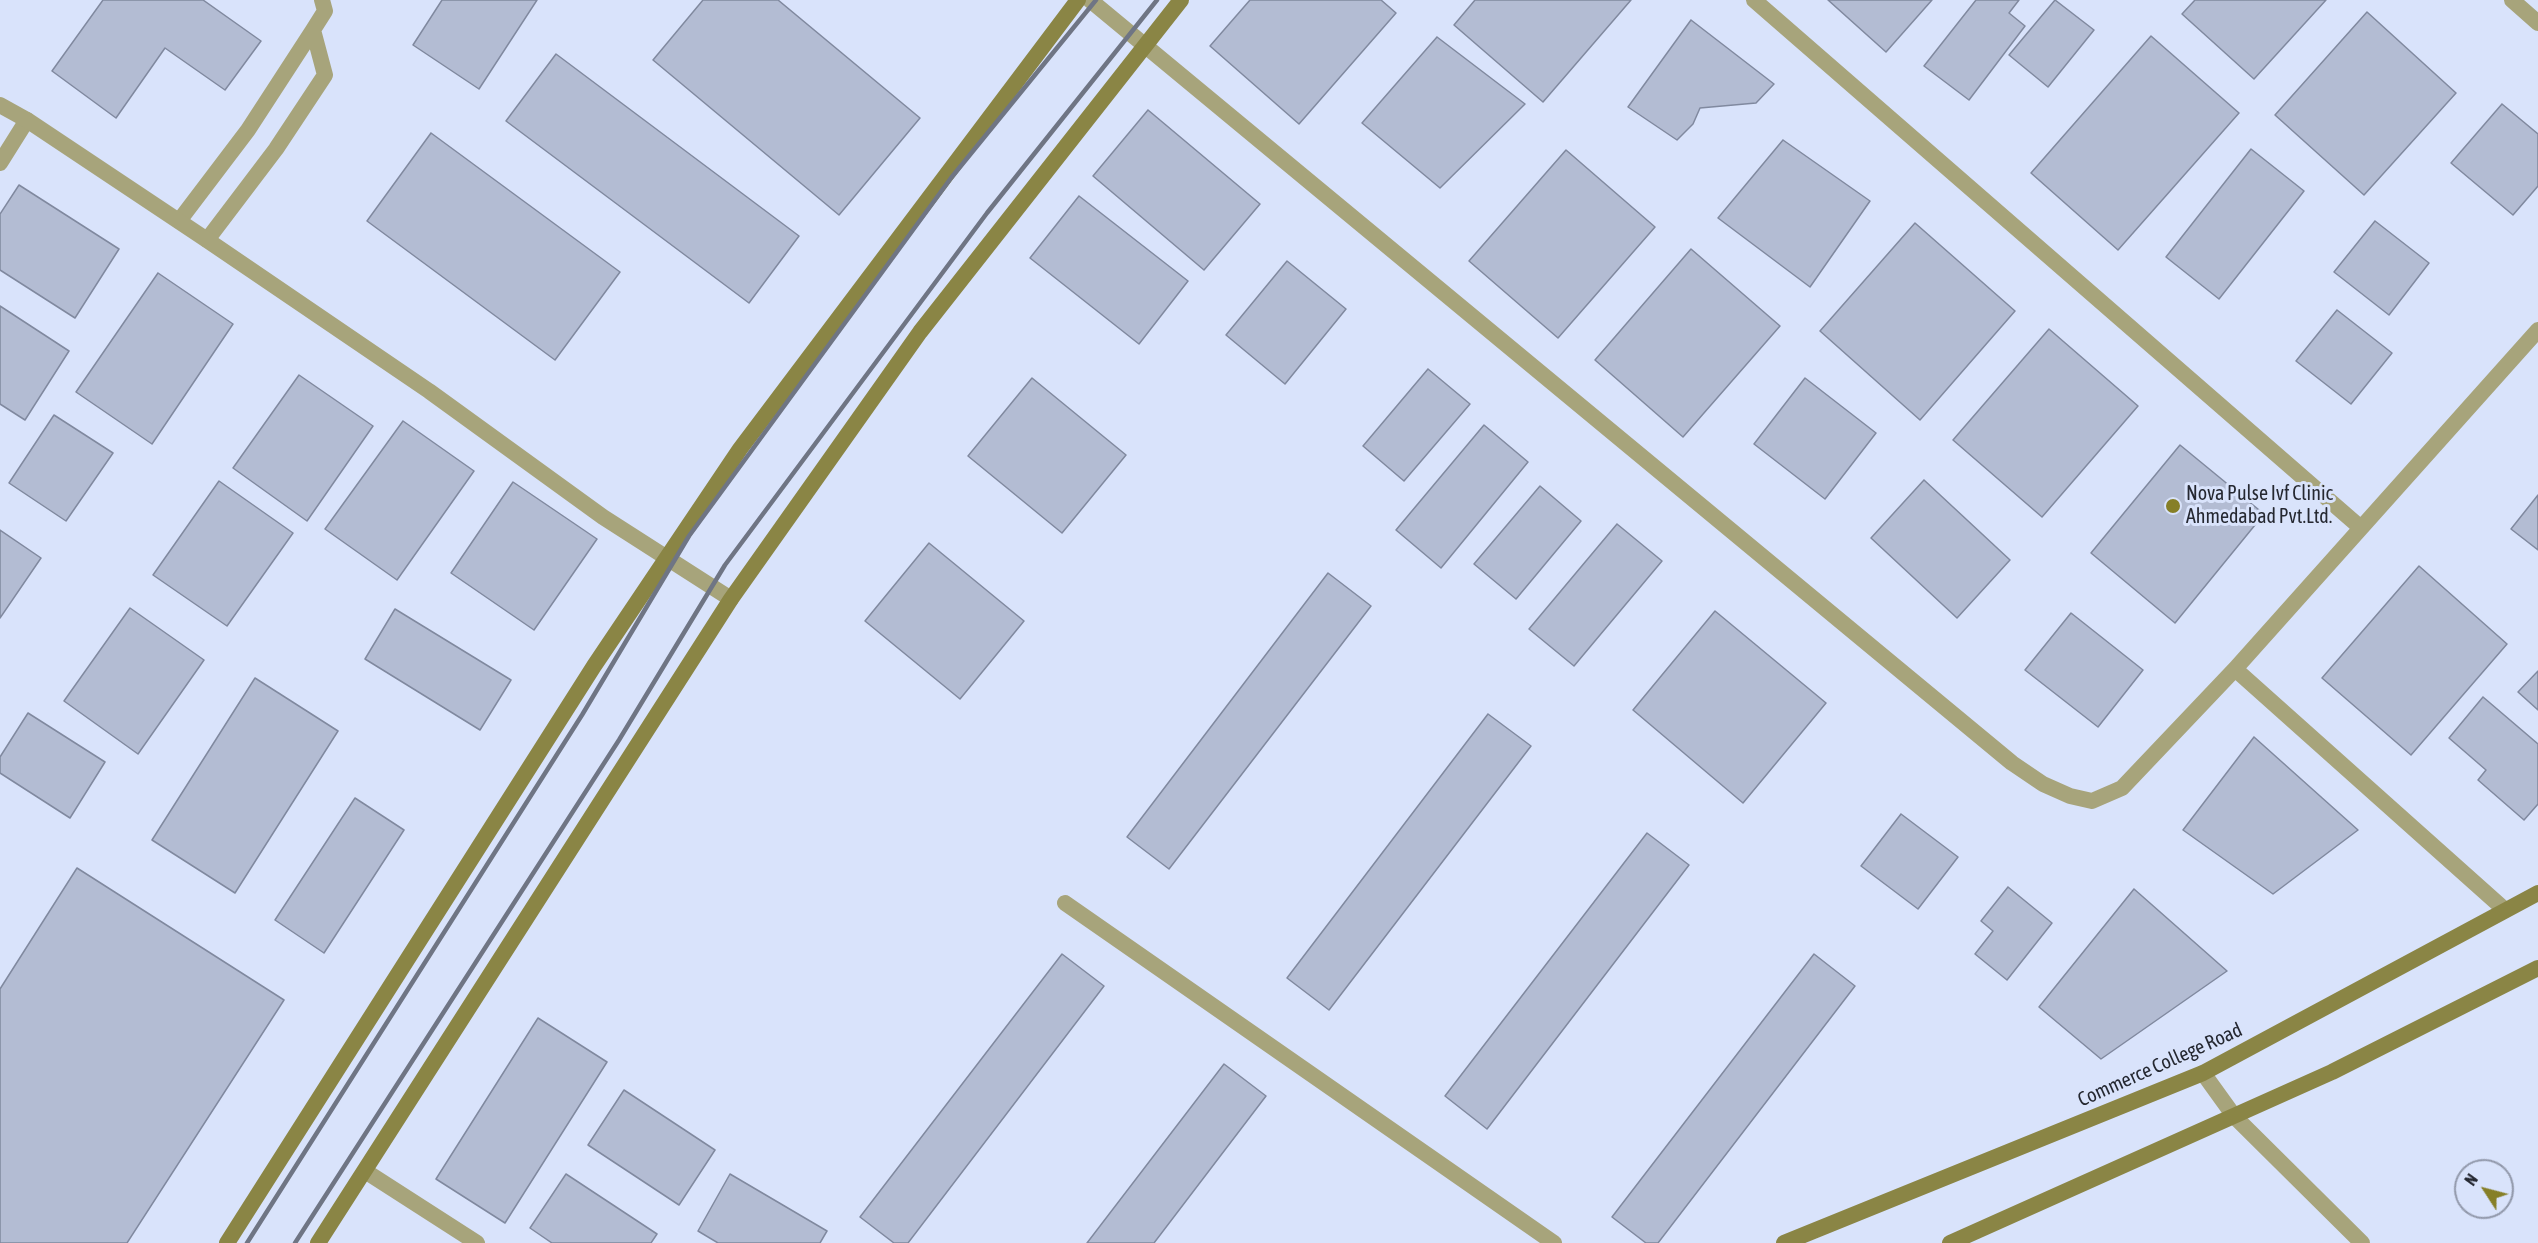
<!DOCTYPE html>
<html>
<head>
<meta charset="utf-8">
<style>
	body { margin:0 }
	#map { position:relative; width:2538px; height:1243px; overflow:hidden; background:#d9e3fb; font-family:"Asap Condensed",sans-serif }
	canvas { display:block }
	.north { position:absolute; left:2454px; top:1159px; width:60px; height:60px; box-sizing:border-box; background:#d9e3fb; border:2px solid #9198aa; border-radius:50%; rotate:306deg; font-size:16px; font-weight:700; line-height:24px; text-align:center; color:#252831 }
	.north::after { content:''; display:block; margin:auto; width:21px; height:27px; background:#867f27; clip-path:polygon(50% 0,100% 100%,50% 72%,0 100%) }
</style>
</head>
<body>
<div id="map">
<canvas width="2538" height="1243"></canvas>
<div class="north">N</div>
</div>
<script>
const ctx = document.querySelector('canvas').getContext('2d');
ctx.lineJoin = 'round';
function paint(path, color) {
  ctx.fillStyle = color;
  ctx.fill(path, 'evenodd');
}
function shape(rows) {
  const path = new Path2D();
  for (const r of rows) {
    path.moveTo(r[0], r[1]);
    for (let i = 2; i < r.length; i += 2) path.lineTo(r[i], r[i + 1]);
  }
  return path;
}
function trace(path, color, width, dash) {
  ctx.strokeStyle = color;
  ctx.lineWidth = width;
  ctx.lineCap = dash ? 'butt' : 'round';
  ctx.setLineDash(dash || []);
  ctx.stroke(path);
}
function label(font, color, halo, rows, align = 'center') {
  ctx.font = font + ' "Asap Condensed",sans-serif';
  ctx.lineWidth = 6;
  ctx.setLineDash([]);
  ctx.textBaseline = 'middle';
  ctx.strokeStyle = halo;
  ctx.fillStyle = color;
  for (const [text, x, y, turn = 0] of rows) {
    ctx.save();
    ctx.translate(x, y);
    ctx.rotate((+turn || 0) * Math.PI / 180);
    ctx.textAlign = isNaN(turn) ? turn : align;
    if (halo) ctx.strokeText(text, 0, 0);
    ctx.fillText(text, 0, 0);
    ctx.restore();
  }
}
const building = shape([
	[103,0,203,0,261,41,225,90,165,48,116,118,52,71,103,0],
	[442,0,537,0,479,89,413,45,442,0],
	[703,0,778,0,920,118,839,215,653,60,703,0],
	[1250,0,1381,0,1396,13,1299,124,1210,46,1250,0],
	[1475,0,1631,0,1543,102,1454,25,1475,0],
	[1828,0,1932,0,1886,52,1828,0],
	[1976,0,2019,0,2009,13,2025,26,1969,100,1924,66,1976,0],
	[2055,0,2094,30,2048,87,2009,55,2055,0],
	[2195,0,2326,0,2254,79,2182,14,2195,0],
	[2367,12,2456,93,2364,195,2275,115,2367,12],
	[1691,20,1774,84,1756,103,1700,108,1693,124,1677,140,1628,107,1691,20],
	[2151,36,2239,113,2118,250,2031,173,2151,36],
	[1437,37,1525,104,1440,188,1362,123,1437,37],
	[556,54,799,236,749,303,506,121,556,54],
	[2502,104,2538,134,2538,186,2513,215,2451,163,2502,104],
	[1148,110,1260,204,1204,270,1093,176,1148,110],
	[431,133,620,272,555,360,367,221,431,133],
	[1783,140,1870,201,1810,287,1718,218,1783,140],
	[2251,149,2304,191,2219,299,2166,257,2251,149],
	[1566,150,1655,227,1558,338,1469,261,1566,150],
	[19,185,119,249,75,318,0,270,0,214,19,185],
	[1079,196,1188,281,1139,344,1030,258,1079,196],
	[2375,221,2429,263,2389,315,2334,272,2375,221],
	[1915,223,2015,311,1920,420,1820,331,1915,223],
	[1691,249,1780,326,1683,437,1595,360,1691,249],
	[1287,261,1346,309,1285,384,1226,335,1287,261],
	[158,273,233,324,152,444,76,392,158,273],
	[0,306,69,351,25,420,0,404,0,306],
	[2337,310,2392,353,2351,404,2296,361,2337,310],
	[2049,329,2138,406,2042,517,1953,440,2049,329],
	[1428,369,1470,404,1404,481,1363,446,1428,369],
	[299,375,373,426,307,521,233,468,299,375],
	[1032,378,1126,455,1062,533,968,456,1032,378],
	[1805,378,1876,433,1825,499,1754,444,1805,378],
	[54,415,113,453,66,521,9,483,54,415],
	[403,421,474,471,397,580,325,529,403,421],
	[1484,425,1528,462,1441,568,1396,530,1484,425],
	[2180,445,2264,514,2175,623,2091,553,2180,445],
	[1924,480,2010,560,1957,618,1871,538,1924,480],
	[219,481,293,533,227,626,153,575,219,481],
	[513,482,597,539,534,630,451,573,513,482],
	[1540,486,1581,521,1516,599,1474,564,1540,486],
	[2538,495,2538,550,2511,529,2538,495],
	[1617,524,1662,561,1574,666,1529,629,1617,524],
	[0,530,41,558,0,618,0,530],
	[929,543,1024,621,960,699,865,621,929,543],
	[2419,566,2507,644,2411,755,2322,678,2419,566],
	[1328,573,1371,606,1169,869,1127,837,1328,573],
	[130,608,204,660,138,754,64,701,130,608],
	[395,609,511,680,480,730,365,659,395,609],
	[1715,611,1826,703,1743,803,1633,710,1715,611],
	[2071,613,2143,670,2098,727,2025,670,2071,613],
	[2538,671,2538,710,2518,692,2538,671],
	[255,678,338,731,235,893,152,840,255,678],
	[2483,697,2538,744,2538,804,2524,820,2478,780,2486,770,2449,738,2483,697],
	[28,713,105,762,70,818,0,773,0,757,28,713],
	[1488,714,1531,746,1329,1010,1287,978,1488,714],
	[2254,737,2358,830,2273,894,2183,830,2254,737],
	[355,798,404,830,324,953,275,920,355,798],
	[1901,814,1958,857,1918,909,1861,866,1901,814],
	[1647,833,1689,865,1487,1129,1445,1096,1647,833],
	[77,868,284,1000,127,1243,0,1243,0,989,77,868],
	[2008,887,2052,923,2007,980,1975,954,1993,931,1981,921,2008,887],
	[2134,889,2227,971,2101,1059,2039,1007,2134,889],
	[1062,954,1104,986,908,1243,894,1243,860,1217,1062,954],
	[1814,954,1855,986,1658,1243,1646,1243,1612,1217,1814,954],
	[538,1018,607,1062,505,1223,436,1179,538,1018],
	[1224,1064,1266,1096,1154,1243,1087,1243,1224,1064],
	[624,1090,715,1150,679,1205,588,1145,624,1090],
	[566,1174,657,1234,651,1243,552,1243,530,1228,566,1174],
	[730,1174,827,1231,820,1243,718,1243,698,1231,730,1174]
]);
paint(building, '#b3bcd3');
trace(building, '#80899f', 1.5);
trace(shape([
	[179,221,248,130,313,30,325,11,322,0],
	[207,240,276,149,325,75,313,30],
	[1065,903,1554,1243]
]), '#a7a47b', 16);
trace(shape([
	[1090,0,2012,763,2043,784,2070,796,2092,801,2122,788,2235,669,2538,330],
	[1754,0,2361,528],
	[2512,0,2538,23],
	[0,163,27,120],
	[2235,669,2505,910],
	[2203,1073,2234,1116,2362,1243],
	[365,1171,477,1243]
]), '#a7a47b', 16);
trace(shape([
	[0,105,27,120,207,240,429,391,603,517,731,599]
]), '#a7a47b', 16);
trace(shape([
	[227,1243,594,666,740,449,1078,0],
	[318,1243,731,599,920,332,1181,0],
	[1784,1243,2203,1073,2538,893],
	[1950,1243,2332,1072,2538,968]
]), '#8a8545', 16);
trace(shape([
	[247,1243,582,715,689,536,951,178,1096,0],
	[295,1243,619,740,725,565,987,213,1157,0]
]), '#6f7584', 4.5);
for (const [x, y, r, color] of [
	[2173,506,8,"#867f27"]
]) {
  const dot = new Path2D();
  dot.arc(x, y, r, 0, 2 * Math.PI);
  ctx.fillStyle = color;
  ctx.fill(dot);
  trace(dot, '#d9e3fb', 2);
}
label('20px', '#252831', '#d9e3fb', [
	["Nova Pulse Ivf Clinic",2186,494],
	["Ahmedabad Pvt.Ltd.",2186,517]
], 'left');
label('20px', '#252831', '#d9e3fb', [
	["Commerce College Road",2160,1065,-24]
]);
</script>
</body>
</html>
